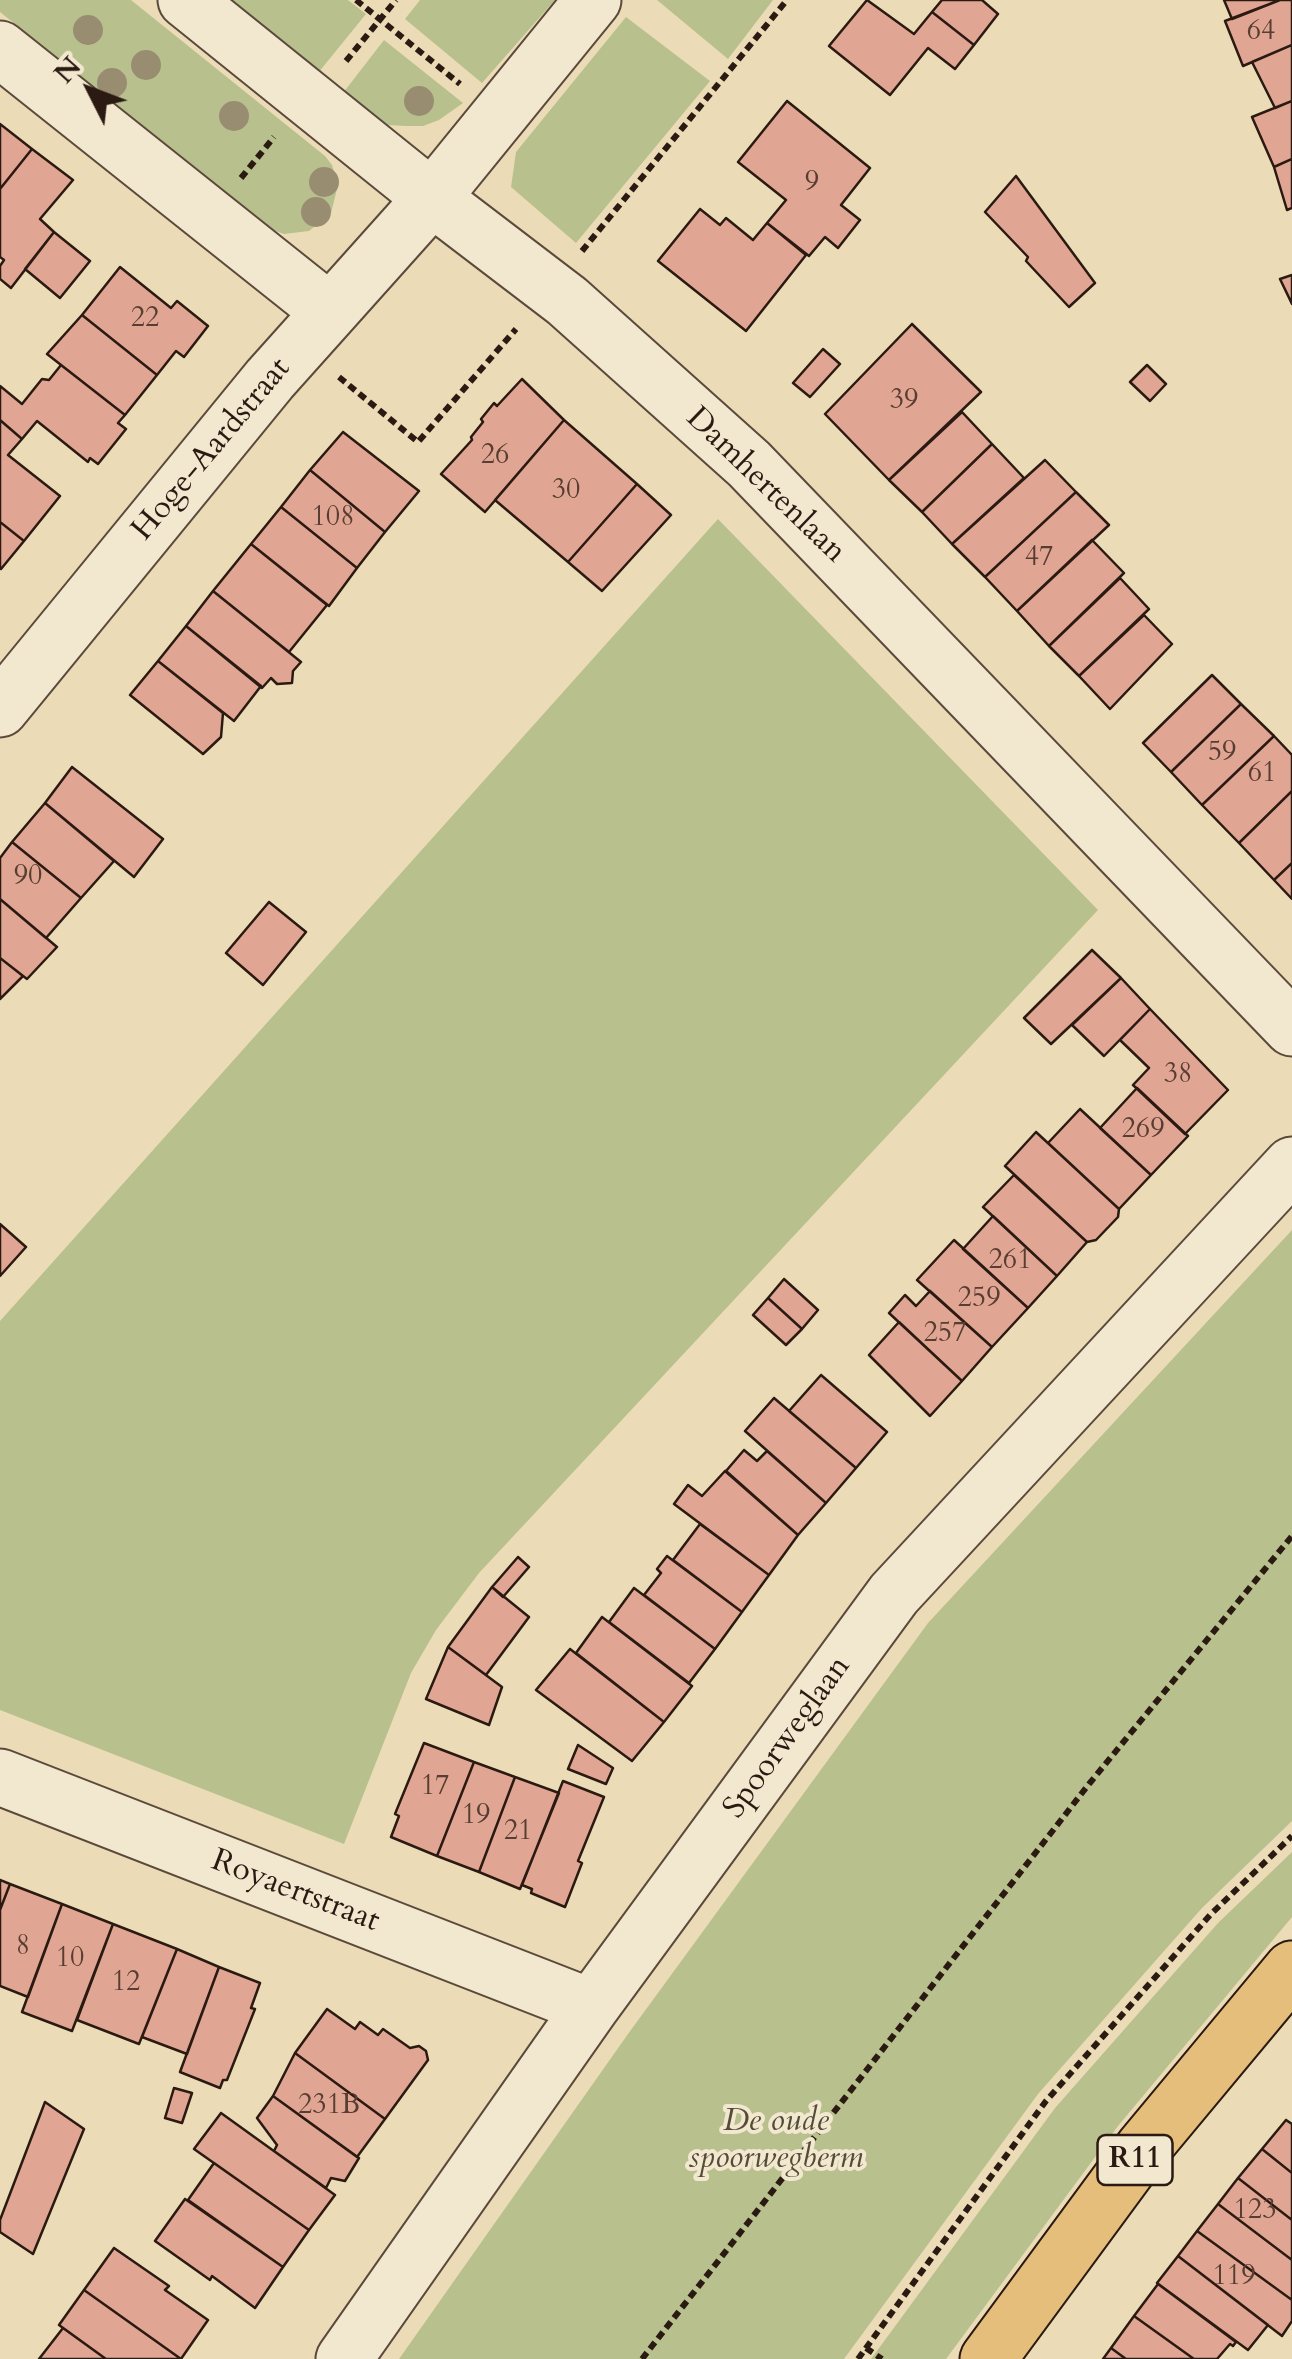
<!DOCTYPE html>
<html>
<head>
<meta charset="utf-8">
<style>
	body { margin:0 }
	#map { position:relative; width:1292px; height:2359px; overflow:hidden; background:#ebdcb7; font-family:Cardo,serif }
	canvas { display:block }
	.north { position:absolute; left:40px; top:40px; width:100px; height:100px; -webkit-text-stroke:8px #f2e8d0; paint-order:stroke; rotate:312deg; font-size:28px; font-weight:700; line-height:40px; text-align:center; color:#2b1a12 }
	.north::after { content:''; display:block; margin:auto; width:35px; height:45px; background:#2b1a12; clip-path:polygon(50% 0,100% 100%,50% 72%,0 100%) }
</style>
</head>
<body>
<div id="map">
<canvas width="1292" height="2359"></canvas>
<div class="north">N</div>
</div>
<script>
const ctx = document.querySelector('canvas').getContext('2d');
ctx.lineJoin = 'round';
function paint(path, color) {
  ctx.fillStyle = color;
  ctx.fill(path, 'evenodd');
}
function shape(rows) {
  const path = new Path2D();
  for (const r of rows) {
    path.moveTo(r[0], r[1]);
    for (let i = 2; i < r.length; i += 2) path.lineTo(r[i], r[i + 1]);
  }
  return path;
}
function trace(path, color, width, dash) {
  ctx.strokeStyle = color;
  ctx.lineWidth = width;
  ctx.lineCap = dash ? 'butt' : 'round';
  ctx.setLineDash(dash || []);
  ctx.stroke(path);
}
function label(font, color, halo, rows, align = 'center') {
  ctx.font = font + ' Cardo,serif';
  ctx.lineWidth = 8;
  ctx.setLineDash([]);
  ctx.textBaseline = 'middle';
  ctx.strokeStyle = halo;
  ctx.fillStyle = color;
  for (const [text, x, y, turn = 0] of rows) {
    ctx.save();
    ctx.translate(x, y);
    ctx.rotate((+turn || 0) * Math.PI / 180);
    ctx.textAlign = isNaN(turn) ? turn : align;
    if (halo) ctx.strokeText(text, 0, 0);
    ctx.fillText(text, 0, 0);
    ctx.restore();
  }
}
paint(shape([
	[0,0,131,0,325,156,332,165,338,185,331,213,309,231,284,234,270,229,0,12],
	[228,0,348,0,366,14,318,73],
	[420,0,555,0,482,83,405,19],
	[657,0,773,0,728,59],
	[626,17,710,81,576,243,511,187,516,152],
	[384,40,463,103,439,120,423,126,405,126,388,125,378,119,343,93],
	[718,519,1098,910,479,1573,436,1630,411,1673,344,1844,0,1710,0,1321],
	[1292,1230,1292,1821,1202,1908,1038,2094,844,2359,399,2359,628,2034,928,1623],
	[1292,1852,1292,1917,1118,2126,946,2359,871,2359,1055,2108,1218,1923]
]), '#b8c08e');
const building = shape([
	[867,0,914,34,932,12,974,45,955,69,928,48,890,95,829,46,867,0],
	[942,0,982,0,998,14,974,45,932,12,942,0],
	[1224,0,1280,0,1232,19,1224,0],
	[1280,0,1292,0,1292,45,1243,66,1225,21,1280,0],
	[1292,45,1292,101,1275,108,1252,62,1292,45],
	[787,101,870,168,841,205,860,220,838,248,825,237,809,256,767,223,786,200,738,162,787,101],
	[1292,101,1292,159,1274,167,1252,117,1292,101],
	[0,124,32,149,0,189,0,124],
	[32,149,73,180,40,219,54,232,11,288,0,279,0,266,4,260,0,257,0,189,32,149],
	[1292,159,1292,208,1287,210,1274,167,1292,159],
	[1016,176,1095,283,1069,307,1026,261,1028,257,985,212,1016,176],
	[700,209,720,225,726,218,753,240,767,223,806,255,746,331,658,261,700,209],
	[54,232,90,261,60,298,25,269,54,232],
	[120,267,171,308,177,301,208,326,184,357,176,351,157,375,82,315,120,267],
	[1292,275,1292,304,1280,279,1292,275],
	[82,315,157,375,125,415,47,354,82,315],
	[912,324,981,392,889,480,825,414,912,324],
	[823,349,840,364,810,397,793,383,823,349],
	[61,365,125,415,118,423,126,429,98,464,90,458,88,462,37,421,22,439,0,420,0,386,22,404,42,379,49,380,61,365],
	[1147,365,1166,384,1150,401,1130,382,1147,365],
	[522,379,564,420,485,512,441,474,472,440,471,437,483,422,481,419,494,403,497,406,522,379],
	[962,412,992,444,922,512,889,480,962,412],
	[0,420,22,439,8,455,60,496,24,541,0,522,0,420],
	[564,420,637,484,568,562,495,500,564,420],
	[343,432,419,491,385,532,310,470,343,432],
	[992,444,1024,478,952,544,922,512,992,444],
	[1045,460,1076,492,985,577,952,544,1045,460],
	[310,470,385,532,357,568,281,507,310,470],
	[637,484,671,515,602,591,568,562,637,484],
	[1076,492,1109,525,1017,611,985,577,1076,492],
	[281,507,357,568,329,606,251,544,281,507],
	[0,522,24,541,1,569,0,568,0,522],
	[1092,540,1124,573,1049,646,1017,611,1092,540],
	[251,544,327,605,289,652,213,591,251,544],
	[1120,578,1149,609,1079,676,1049,646,1120,578],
	[213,591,301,662,293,671,292,683,277,684,271,678,262,688,186,626,213,591],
	[1144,615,1172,644,1110,709,1079,676,1144,615],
	[186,626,261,686,234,721,158,661,186,626],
	[158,661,223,713,221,737,203,754,130,695,158,661],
	[1212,675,1241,704,1171,772,1143,743,1212,675],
	[1241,704,1274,736,1202,805,1171,772,1241,704],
	[1274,736,1292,755,1292,791,1239,843,1202,805,1274,736],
	[72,767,163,839,134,877,45,803,72,767],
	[1292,791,1292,863,1274,880,1239,843,1292,791],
	[45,803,114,861,81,898,12,842,45,803],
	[12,842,81,898,46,938,0,899,0,858,12,842],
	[1292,863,1292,899,1274,880,1292,863],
	[0,899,57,947,27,979,0,958,0,899],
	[269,902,306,932,263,985,226,953,269,902],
	[1092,950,1121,978,1051,1044,1024,1018,1092,950],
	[0,958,23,976,0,999,0,958],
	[1121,978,1150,1009,1104,1056,1072,1025,1121,978],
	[1150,1009,1228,1090,1185,1134,1133,1085,1149,1068,1120,1040,1150,1009],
	[1137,1088,1188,1136,1151,1175,1100,1128,1137,1088],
	[1080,1109,1151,1175,1119,1209,1048,1143,1080,1109],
	[1036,1132,1119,1209,1118,1217,1096,1240,1087,1242,1005,1166,1036,1132],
	[1014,1175,1087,1242,1057,1276,983,1207,1014,1175],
	[993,1216,1057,1276,1028,1308,963,1249,993,1216],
	[0,1224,26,1247,0,1276,0,1224],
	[954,1240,1028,1308,992,1347,917,1280,954,1240],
	[784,1279,818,1310,802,1329,768,1298,784,1279],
	[930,1291,992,1347,962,1381,889,1313,905,1295,916,1306,930,1291],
	[768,1298,802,1329,786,1345,753,1315,768,1298],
	[899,1322,962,1381,930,1416,869,1355,899,1322],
	[821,1375,887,1432,856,1468,789,1411,821,1375],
	[774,1398,856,1468,826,1503,745,1431,774,1398],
	[744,1450,757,1461,767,1451,826,1503,798,1535,726,1471,744,1450],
	[725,1471,798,1535,769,1575,674,1504,688,1485,702,1496,725,1471],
	[700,1524,769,1575,742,1612,673,1560,700,1524],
	[667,1556,742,1612,715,1649,644,1595,661,1573,657,1569,667,1556],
	[518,1557,529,1567,503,1597,492,1587,518,1557],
	[492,1587,529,1617,486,1675,448,1647,492,1587],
	[634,1588,715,1649,689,1683,609,1622,634,1588],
	[602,1617,692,1686,664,1722,576,1653,602,1617],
	[448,1647,502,1687,489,1725,426,1699,448,1647],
	[570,1649,664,1722,632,1761,536,1690,570,1649],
	[424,1743,474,1762,437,1856,391,1837,399,1816,395,1814,424,1743],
	[578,1745,613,1768,606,1784,568,1769,578,1745],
	[474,1762,515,1777,479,1872,437,1856,474,1762],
	[515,1777,559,1793,520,1889,479,1872,515,1777],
	[563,1781,604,1797,578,1861,582,1863,565,1907,531,1893,532,1889,522,1885,563,1781],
	[0,1880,10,1884,0,1910,0,1880],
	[10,1884,62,1904,28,1997,0,1986,0,1910,10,1884],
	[62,1904,113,1924,72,2031,22,2012,62,1904],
	[113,1924,177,1949,139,2044,77,2020,113,1924],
	[177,1949,219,1967,187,2054,142,2037,177,1949],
	[219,1967,260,1983,251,2008,255,2009,227,2080,223,2080,220,2088,180,2072,219,1967],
	[327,2009,355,2029,360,2022,378,2035,383,2029,410,2048,419,2046,426,2051,428,2060,385,2119,295,2053,327,2009],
	[295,2053,385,2119,357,2157,273,2096,295,2053],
	[174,2088,192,2093,182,2123,165,2118,174,2088],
	[273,2096,359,2158,345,2181,331,2178,326,2188,274,2151,277,2145,257,2118,273,2096],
	[45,2102,84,2129,33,2254,0,2232,0,2220,45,2102],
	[221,2113,335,2195,309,2230,194,2149,221,2113],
	[1286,2120,1292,2124,1292,2173,1262,2149,1286,2120],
	[1262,2149,1292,2173,1292,2220,1238,2178,1262,2149],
	[214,2163,309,2230,283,2267,188,2200,214,2163],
	[1238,2178,1292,2220,1292,2260,1218,2204,1238,2178],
	[185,2199,283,2267,255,2308,212,2276,210,2280,155,2241,185,2199],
	[1218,2204,1292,2260,1292,2300,1197,2231,1218,2204],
	[1197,2231,1292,2300,1292,2321,1282,2336,1178,2256,1197,2231],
	[114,2248,169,2286,165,2290,208,2320,181,2359,84,2290,114,2248],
	[1178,2256,1268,2325,1248,2350,1157,2283,1178,2256],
	[1158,2284,1236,2342,1233,2346,1230,2344,1217,2359,1194,2359,1134,2316,1158,2284],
	[84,2290,181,2359,106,2359,59,2325,84,2290],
	[1134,2316,1194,2359,1126,2359,1111,2348,1134,2316],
	[63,2328,106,2359,39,2359,63,2328],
	[1111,2348,1126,2359,1103,2359,1111,2348]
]);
paint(building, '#e1a693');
trace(building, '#2b1a12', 2.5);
const minor = shape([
	[186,0,432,198,567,301,749,464,1292,1028],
	[0,49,329,311],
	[0,709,270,379,432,198,593,0],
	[0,1777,591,2007],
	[344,2359,591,2007,894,1594,1292,1165]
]);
const major = shape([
	[988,2359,1144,2147,1292,1969]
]);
trace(minor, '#5b4a3b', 59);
trace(major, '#2b1a12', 59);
trace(shape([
	[356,0,460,84],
	[346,61,396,0],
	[241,178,274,137],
	[582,251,787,0],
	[339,377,418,442,516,329],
	[866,2348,882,2359],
	[642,2359,1089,1784,1292,1536],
	[858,2359,1046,2101,1210,1915,1292,1836]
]), '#2b1a12', 6, [8, 5]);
trace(minor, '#f2e8d0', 55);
trace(major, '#e6be7c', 55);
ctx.fillStyle = '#988d71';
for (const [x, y] of [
	[88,30],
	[146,65],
	[112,83],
	[419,101],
	[234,116],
	[324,182],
	[316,212]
]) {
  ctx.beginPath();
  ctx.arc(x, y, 15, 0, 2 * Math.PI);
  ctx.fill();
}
label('28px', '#583d32', null, [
	["64",1261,33],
	["9",812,184],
	["22",145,320],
	["39",904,402],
	["26",495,457],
	["30",566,492],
	["108",333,519],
	["47",1039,559],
	["59",1222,754],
	["61",1262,775],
	["90",28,878],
	["38",1178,1076],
	["269",1143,1131],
	["261",1010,1262],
	["259",979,1300],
	["257",945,1335],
	["17",435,1788],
	["19",476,1817],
	["21",518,1833],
	["8",23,1948],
	["10",70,1960],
	["12",126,1984],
	["231B",329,2107],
	["123",1255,2212],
	["119",1234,2278]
]);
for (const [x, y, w] of [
	[1135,2160,75]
]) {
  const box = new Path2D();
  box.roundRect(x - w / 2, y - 25, w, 50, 8);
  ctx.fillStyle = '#f2e8d0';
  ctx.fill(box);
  trace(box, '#2b1a12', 2.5);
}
label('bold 30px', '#2b1a12', null, [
	["R11",1135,2160]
]);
label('32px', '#2b1a12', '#f2e8d0', [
	["Hoge-Aardstraat",212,450,-50],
	["Damhertenlaan",765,486,44],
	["Spoorweglaan",788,1738,-54],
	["Royaertstraat",295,1892,21]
]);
label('italic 32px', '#554c37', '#f2e8d0', [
	["De oude",776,2123],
	["spoorwegberm",776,2160]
]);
</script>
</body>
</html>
